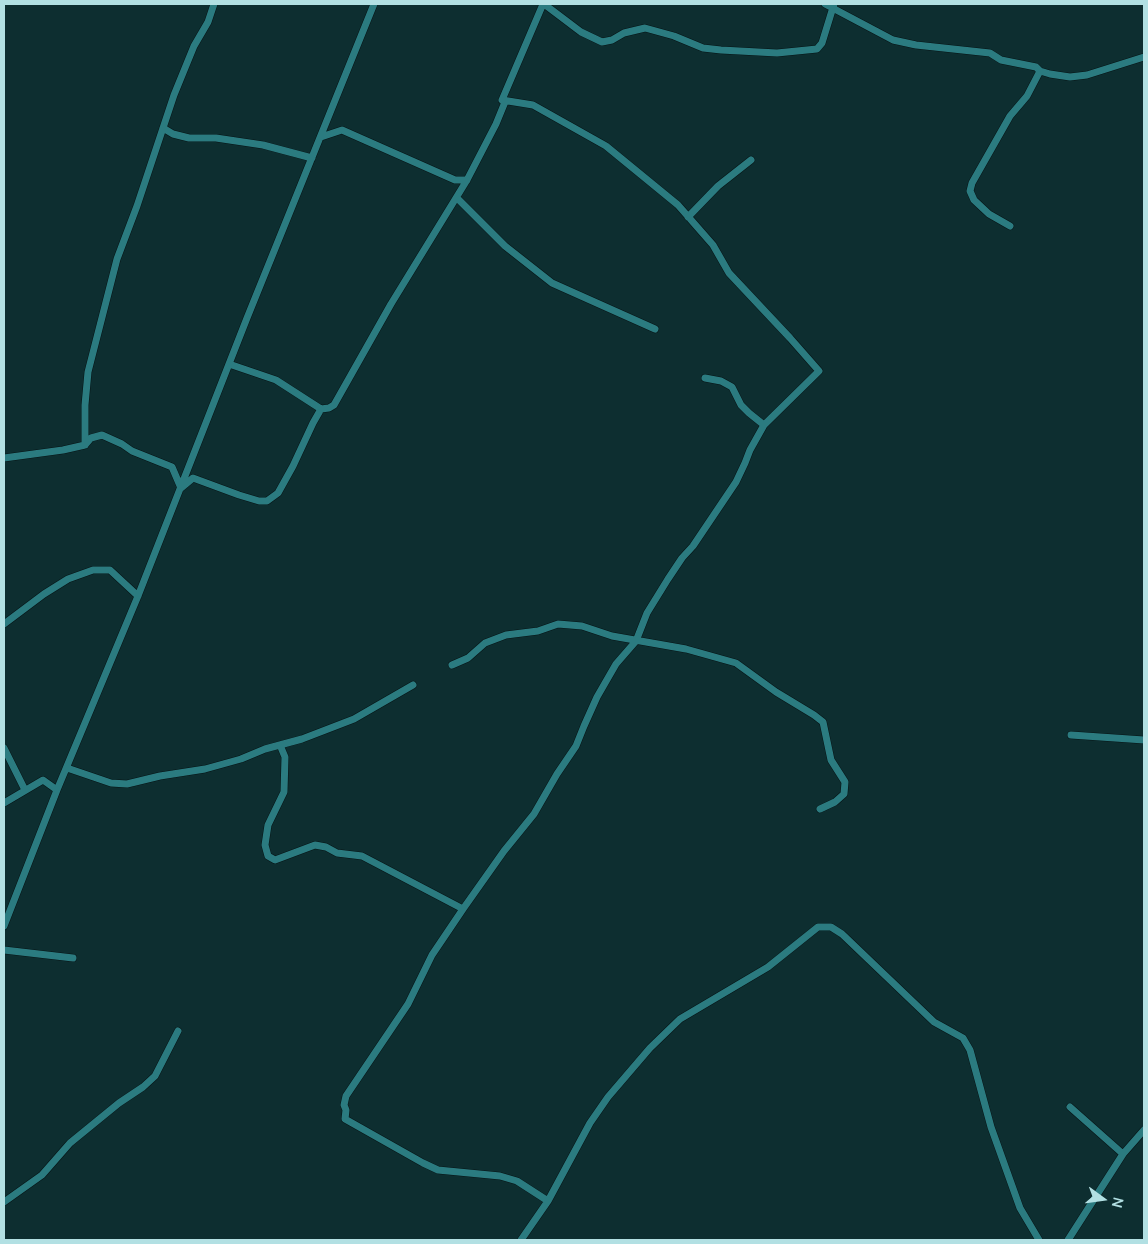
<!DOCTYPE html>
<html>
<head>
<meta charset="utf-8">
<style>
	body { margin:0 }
	#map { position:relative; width:1148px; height:1244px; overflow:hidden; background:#0d2e30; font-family:Manrope,sans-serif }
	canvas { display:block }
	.frame { position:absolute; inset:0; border:5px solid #b2e0e3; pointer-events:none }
	.north { position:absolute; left:1078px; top:1174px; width:50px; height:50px; -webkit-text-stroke:4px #0d2e30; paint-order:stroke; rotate:104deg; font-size:14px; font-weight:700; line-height:20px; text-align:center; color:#b2e0e3 }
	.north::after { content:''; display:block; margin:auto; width:18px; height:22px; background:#b2e0e3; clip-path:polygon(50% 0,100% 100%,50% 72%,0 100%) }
</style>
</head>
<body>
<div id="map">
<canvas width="1148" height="1244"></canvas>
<div class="frame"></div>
<div class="north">N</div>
</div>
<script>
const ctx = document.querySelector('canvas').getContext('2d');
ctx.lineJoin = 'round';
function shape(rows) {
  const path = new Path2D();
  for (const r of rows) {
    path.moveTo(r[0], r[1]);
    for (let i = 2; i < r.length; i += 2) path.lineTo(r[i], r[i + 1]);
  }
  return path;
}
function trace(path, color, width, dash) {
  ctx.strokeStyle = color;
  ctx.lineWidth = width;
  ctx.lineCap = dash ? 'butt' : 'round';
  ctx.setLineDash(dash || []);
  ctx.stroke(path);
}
const minor = shape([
	[544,4,581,32,602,42,612,40,624,33,645,28,674,36,703,48,721,50,777,53,817,49,822,43,834,4],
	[825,4,893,40,916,45,990,53,1001,60,1036,67,1040,71,1050,74,1070,77,1087,75,1144,57],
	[502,100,533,105,606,146,678,205,713,245,729,273,790,338,819,371,764,425,749,413,741,405,732,387,721,381,705,378],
	[163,128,173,134,189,138,216,138,263,145,312,158],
	[321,137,342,130,455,180,467,180],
	[457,198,505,246,552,283,655,329],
	[688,217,718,186,751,160],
	[1010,226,989,214,974,200,970,191,972,183,1010,116,1027,96,1040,71],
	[229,364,276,380,321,409,329,408,334,405,391,304,467,180,496,124,505,102,502,100,543,4],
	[85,445,85,405,88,372,117,259,137,206,174,95,194,46,208,22,214,4],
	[4,458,63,450,85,445,91,438,102,435,122,444,132,451,172,467,181,488,193,478,239,495,259,501,267,501,278,493,293,466,313,423,321,409],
	[4,624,44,594,68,579,93,570,110,570,138,596],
	[452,665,468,658,485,643,506,635,538,631,558,624,582,626,612,636,686,649,736,663,776,692,814,715,823,722,831,760,845,782,844,794,835,802,820,809],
	[1071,735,1144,740],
	[280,745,285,757,284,792,268,825,265,845,268,856,275,860,315,845,326,847,337,853,362,856,463,909],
	[4,748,25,790],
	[67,768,111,783,127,784,160,776,205,769,241,759,265,749,302,739,354,719,413,685],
	[4,803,43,780,57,790],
	[4,926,57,790,138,596,247,318,374,4],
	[4,950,73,958],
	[1070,1107,1123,1154],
	[548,1201,517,1181,500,1176,438,1170,423,1163,345,1119,346,1110,344,1105,346,1096,408,1004,432,955,463,909,504,851,534,814,557,774,576,746,584,726,597,697,616,664,636,641,647,613,668,579,682,558,693,546,736,482,745,463,750,450,764,425],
	[4,1202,42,1175,70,1143,119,1103,143,1087,155,1076,178,1031],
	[521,1240,548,1201,590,1123,608,1097,650,1048,680,1019,768,967,818,927,831,927,842,934,934,1022,963,1038,970,1050,991,1127,1020,1208,1039,1240],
	[1068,1240,1123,1154,1144,1130]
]);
trace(minor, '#071415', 8);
trace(minor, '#2b7b80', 7);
</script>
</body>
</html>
